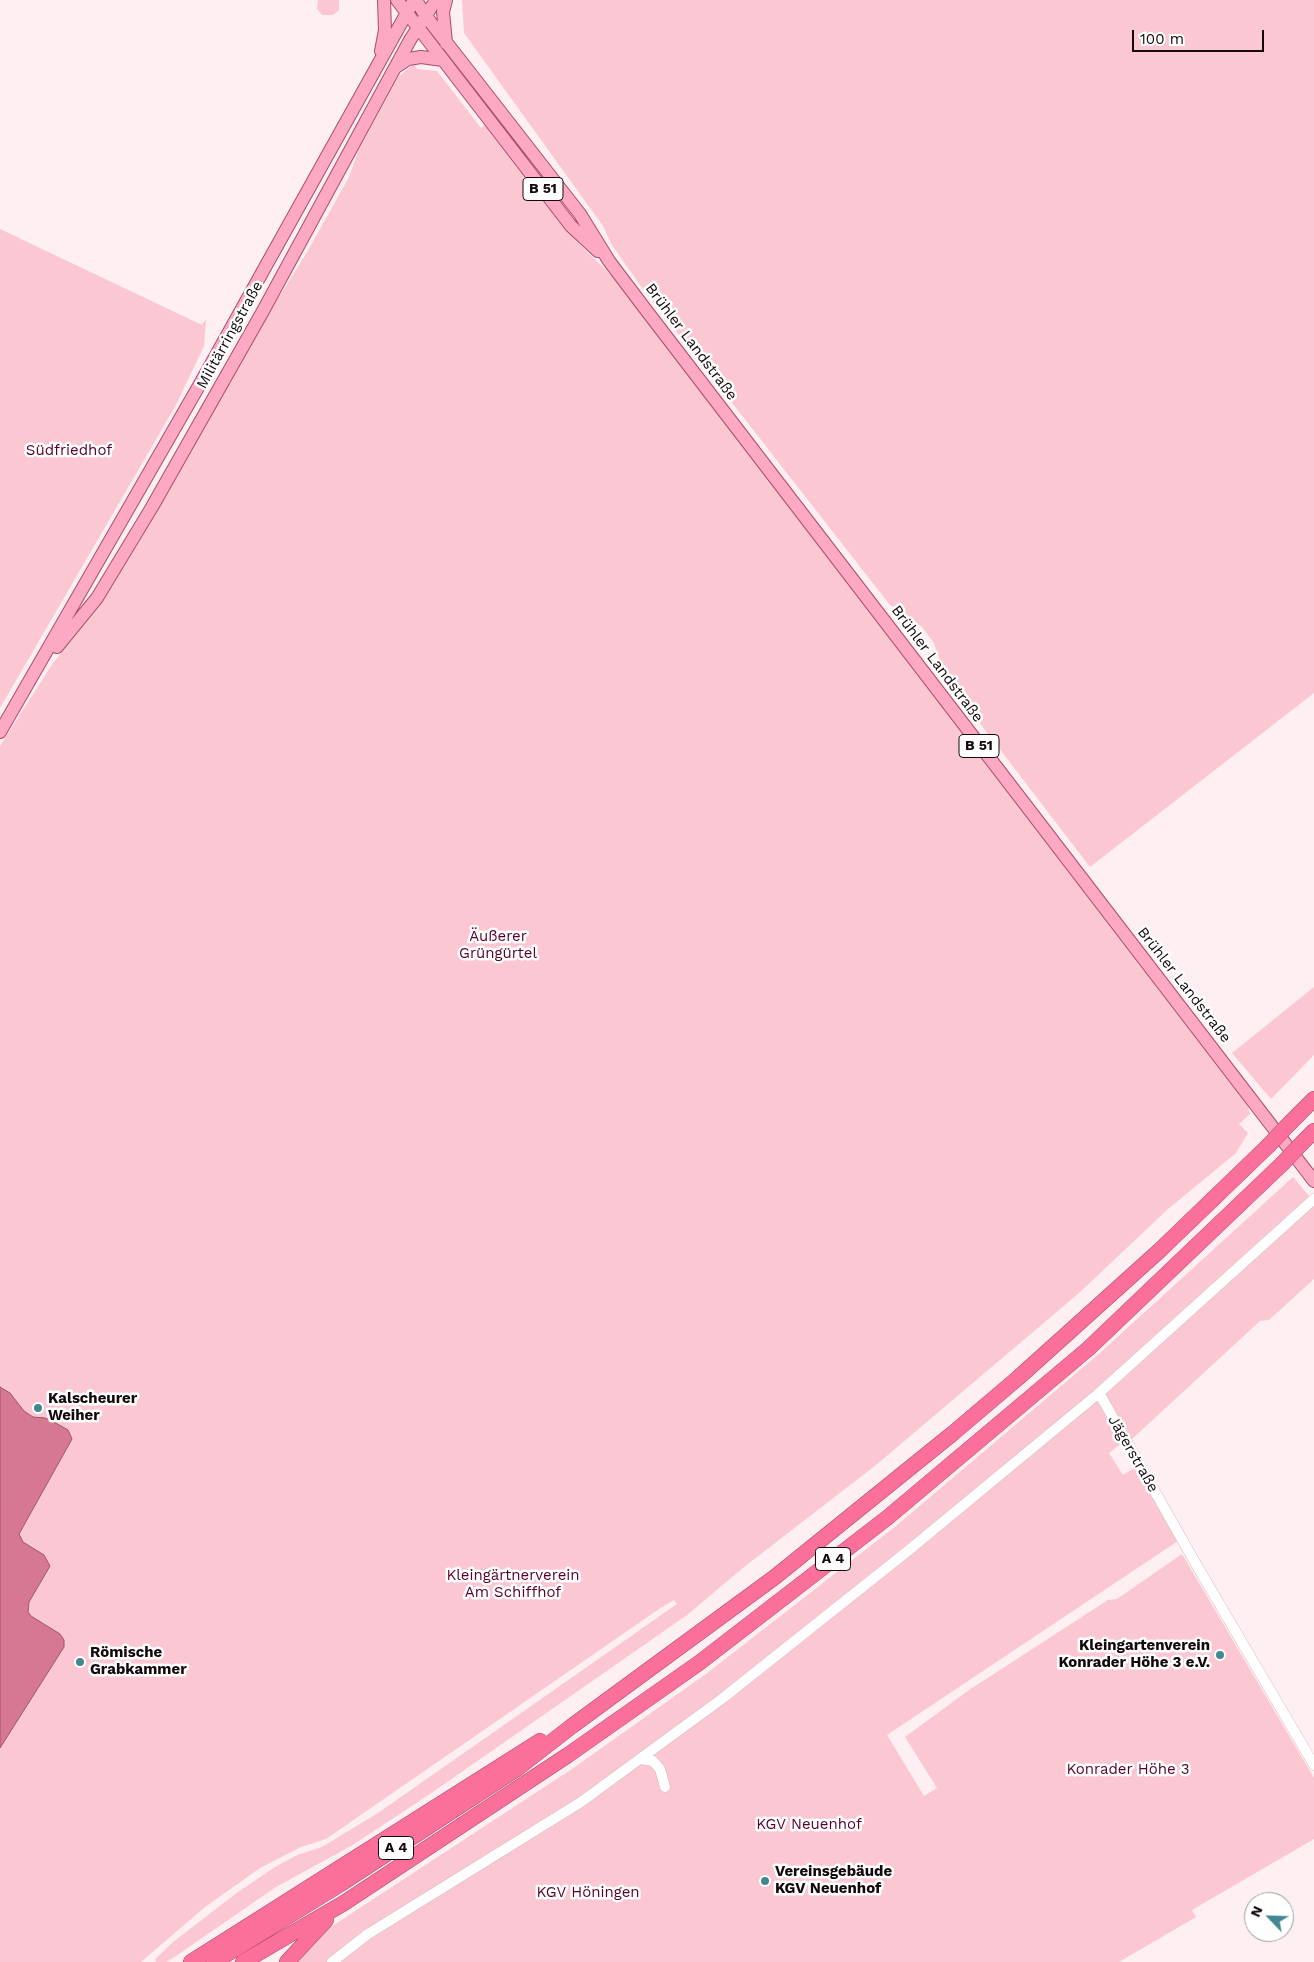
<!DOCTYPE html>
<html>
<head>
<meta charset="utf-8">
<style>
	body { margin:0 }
	#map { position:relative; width:1314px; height:1962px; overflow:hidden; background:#fdeff2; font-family:"Work Sans",sans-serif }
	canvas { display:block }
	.north { position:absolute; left:1244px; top:1892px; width:50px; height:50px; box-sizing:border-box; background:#fff; border:1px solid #a19d9e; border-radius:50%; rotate:294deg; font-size:14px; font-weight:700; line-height:20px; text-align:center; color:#13090c }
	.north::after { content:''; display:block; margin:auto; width:18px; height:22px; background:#428893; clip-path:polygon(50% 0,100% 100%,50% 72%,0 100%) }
	.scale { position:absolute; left:1132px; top:30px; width:132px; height:22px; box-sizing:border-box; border:2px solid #13090c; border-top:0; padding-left:6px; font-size:15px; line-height:18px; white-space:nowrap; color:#13090c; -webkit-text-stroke:4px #fff; paint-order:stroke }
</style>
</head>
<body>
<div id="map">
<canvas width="1314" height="1962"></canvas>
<div class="north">N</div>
<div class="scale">100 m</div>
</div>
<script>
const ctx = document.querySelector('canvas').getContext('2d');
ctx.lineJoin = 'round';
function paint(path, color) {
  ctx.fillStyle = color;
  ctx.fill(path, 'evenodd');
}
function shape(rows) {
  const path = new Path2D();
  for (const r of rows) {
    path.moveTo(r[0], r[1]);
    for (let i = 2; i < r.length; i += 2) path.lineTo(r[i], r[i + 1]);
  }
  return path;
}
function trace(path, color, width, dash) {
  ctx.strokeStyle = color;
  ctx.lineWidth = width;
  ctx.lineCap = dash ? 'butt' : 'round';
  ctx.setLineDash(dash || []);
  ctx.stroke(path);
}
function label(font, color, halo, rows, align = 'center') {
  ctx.font = font + ' "Work Sans",sans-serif';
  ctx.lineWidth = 5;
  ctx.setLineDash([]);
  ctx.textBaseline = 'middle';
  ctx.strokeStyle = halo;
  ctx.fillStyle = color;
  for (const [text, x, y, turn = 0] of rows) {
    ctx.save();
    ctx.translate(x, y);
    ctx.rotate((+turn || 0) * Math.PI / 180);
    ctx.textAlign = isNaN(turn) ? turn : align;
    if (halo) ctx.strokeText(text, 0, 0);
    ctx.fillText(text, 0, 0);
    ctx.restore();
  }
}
paint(shape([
	[318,0,339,0,339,10,333,15,322,15,317,9],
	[462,0,1314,0,1314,693,1090,867,946,679,934,643,922,627,890,605,640,285,612,245,603,226,464,33],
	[414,64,417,69,437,71,481,128,486,124,575,240,615,279,1247,1104,1250,1114,1239,1124,1248,1133,1236,1153,1168,1209,1079,1293,876,1465,744,1567,687,1615,430,1794,351,1846,276,1887,173,1958,167,1962,156,1962,155,1959,173,1942,238,1892,275,1867,297,1855,322,1847,378,1813,677,1604,674,1600,659,1609,326,1839,301,1847,260,1868,205,1907,141,1962,0,1962,0,746,53,663,100,606,139,542,253,338,306,254,349,177,359,149,399,76],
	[0,229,202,325,206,319,204,346,176,405,0,708],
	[1314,987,1314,1055,1271,1099,1232,1053],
	[1293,1177,1314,1202,1314,1279,1269,1320,1260,1321,1132,1439,1122,1443,1109,1453,1123,1475,1136,1467,1178,1541,887,1735,924,1796,937,1788,905,1737,969,1690,1108,1600,1117,1599,1182,1554,1314,1778,1314,1839,1192,1910,1196,1917,1119,1962,291,1962,317,1936,572,1769,706,1674,896,1526,1100,1353]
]), '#fbc7d3');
const water = shape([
	[0,1387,10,1393,24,1411,33,1417,45,1418,54,1422,68,1430,72,1439,19,1534,23,1542,44,1555,50,1566,29,1602,28,1612,31,1616,60,1634,64,1640,64,1647,0,1748,0,1387]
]);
paint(water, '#d77892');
trace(water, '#9c576a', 1);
const minor = shape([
	[1314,1199,1099,1393,1196,1564,1314,1765],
	[641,1759,653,1761,660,1769,665,1787],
	[332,1962,368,1934,581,1802,723,1698,909,1550,1099,1393]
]);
const major = shape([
	[397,0,571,226,598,251],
	[416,0,425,15,580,214,609,261,646,310,1314,1181],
	[446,0,443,12,446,43],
	[381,51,385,30,384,0],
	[396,67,408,59,421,57,443,60],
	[57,647,97,598,152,507,263,311,410,40,436,0],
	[0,732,200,384,414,0]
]);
const highway = shape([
	[1288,1125,1314,1099],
	[1302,1143,1314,1131],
	[191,1962,540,1741],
	[214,1962,339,1885,518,1768,572,1726,775,1577,952,1434,1018,1378,1159,1251,1268,1146],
	[243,1962,344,1903,568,1755,699,1663,887,1518,1088,1349,1282,1164],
	[287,1962,326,1920]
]);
trace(minor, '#dabbc2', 11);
trace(major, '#aa4c69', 14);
trace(highway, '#aa4c69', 16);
trace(minor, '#fff', 10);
trace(major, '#fda9c3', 12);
trace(highway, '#fb709b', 15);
const highwayBridge = shape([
	[1268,1146,1288,1125],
	[1282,1164,1302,1143]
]);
trace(highwayBridge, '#aa4c69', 16, []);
trace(highwayBridge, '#fb709b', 15);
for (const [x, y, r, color] of [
	[38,1408,5,"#428893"],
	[1220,1655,5,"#428893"],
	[80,1662,5,"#428893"],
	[765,1881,5,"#428893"]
]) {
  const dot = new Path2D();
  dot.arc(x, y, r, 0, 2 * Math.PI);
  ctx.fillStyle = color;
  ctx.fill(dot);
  trace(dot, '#fff', 2);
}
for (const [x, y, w] of [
	[543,189,40],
	[979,746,40],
	[833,1559,35],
	[396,1848,35]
]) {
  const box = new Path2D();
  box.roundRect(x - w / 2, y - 11.5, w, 23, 4);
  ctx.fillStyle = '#fff';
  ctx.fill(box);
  trace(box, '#13090c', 1);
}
label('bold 14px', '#13090c', null, [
	["B 51",543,189],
	["B 51",979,746],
	["A 4",833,1559],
	["A 4",396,1848]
]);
label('15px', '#13090c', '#fff', [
	["Militärringstraße",230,335,-61],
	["Brühler Landstraße",691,342,53],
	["Brühler Landstraße",937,664,53],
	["Brühler Landstraße",1184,985,52],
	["Jägerstraße",1133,1454,60]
]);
label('15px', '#580026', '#fff', [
	["Südfriedhof",69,451],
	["Äußerer",498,937],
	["Grüngürtel",498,954],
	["Kleingärtnerverein",513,1576],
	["Am Schiffhof",513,1593],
	["Konrader Höhe 3",1128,1770],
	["KGV Neuenhof",809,1825],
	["KGV Höningen",588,1893]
]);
label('bold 15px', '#13090c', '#fff', [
	["Kalscheurer",48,1399],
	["Weiher",48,1416],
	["Kleingartenverein",1210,1646,"right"],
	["Konrader Höhe 3 e.V.",1210,1663,"right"],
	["Römische",90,1653],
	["Grabkammer",90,1670],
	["Vereinsgebäude",775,1872],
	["KGV Neuenhof",775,1889]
], 'left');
</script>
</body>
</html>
